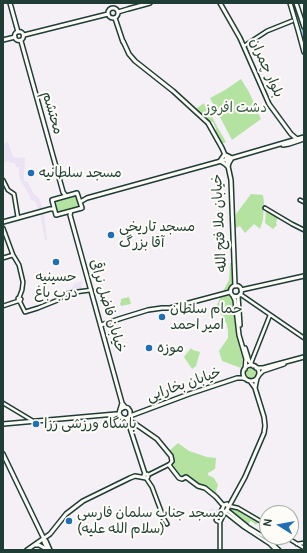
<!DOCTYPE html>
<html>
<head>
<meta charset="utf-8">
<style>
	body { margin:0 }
	#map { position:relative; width:307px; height:553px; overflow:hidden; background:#f5f0f6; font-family:Pangolin,sans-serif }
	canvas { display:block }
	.frame { position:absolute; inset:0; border:4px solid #1f3d34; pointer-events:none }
	.north { position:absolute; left:259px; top:505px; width:40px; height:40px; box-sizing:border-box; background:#fdfcf7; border:1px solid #a4b0a9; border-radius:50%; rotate:281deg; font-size:11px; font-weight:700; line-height:16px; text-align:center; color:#1f3d34 }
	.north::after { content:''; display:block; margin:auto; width:14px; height:18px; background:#1f6fb2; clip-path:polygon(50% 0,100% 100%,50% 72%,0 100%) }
</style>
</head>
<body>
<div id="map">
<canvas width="307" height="553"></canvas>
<div class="frame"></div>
<div class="north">N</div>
</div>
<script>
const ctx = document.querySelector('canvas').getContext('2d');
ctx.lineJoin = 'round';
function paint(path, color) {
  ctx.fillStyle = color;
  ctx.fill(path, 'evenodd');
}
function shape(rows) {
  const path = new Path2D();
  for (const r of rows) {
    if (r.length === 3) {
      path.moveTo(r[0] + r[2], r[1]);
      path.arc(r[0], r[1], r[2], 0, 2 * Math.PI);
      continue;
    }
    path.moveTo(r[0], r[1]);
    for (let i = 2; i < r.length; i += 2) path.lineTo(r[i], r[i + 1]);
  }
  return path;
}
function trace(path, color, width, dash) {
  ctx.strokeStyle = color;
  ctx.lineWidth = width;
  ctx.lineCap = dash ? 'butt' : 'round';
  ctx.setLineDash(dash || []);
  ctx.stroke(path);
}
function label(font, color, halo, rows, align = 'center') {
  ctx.font = font + ' Pangolin,"Playpen Sans Arabic",sans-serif';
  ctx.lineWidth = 4;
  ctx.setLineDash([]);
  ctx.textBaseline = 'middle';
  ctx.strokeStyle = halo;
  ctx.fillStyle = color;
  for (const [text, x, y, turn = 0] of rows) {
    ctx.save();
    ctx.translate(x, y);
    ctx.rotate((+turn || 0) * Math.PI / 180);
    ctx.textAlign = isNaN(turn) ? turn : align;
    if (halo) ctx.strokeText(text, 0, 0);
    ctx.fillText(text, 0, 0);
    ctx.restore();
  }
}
paint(shape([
	[8,142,13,157,25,158,24,176,24,181,27,181,34,194,39,198,43,209,38,210,36,202,31,200,26,189,21,182,19,176,19,167,16,167,15,163,12,163,8,161,3,163,3,144],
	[44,213,47,240,45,240,40,214],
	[82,281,82,290,70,291,74,285,74,284],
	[212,508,215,511,218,508,219,511,218,515,213,520,210,519,207,512]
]), '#ebe2f4');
paint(shape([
	[241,79,249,92,261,119,232,140,210,98,225,90],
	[204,103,206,108,208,109,219,130,226,142,222,144,216,132,216,129,213,122,209,121,196,110,197,108],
	[76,194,77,195,80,206,79,207,57,213,56,213,53,202,54,201],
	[251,194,263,195,264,202,263,220,260,229,254,224,245,233,240,226,235,228,236,214],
	[266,210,278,217,276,223,277,225,273,229,265,223],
	[230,263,232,263,233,285,230,286,227,291,222,293,229,280],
	[229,295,233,298,235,316,238,341,243,358,241,368,222,361,219,351,228,338,228,331,227,325,222,315,214,312,221,296],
	[129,297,131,304,121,306,120,303,121,302,121,299],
	[191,348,193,350,200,352,196,366,192,369,184,357],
	[251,373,6],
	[178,443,189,451,207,457,216,458,215,469,208,473,208,475,214,478,218,485,216,491,217,494,216,496,208,488,203,485,199,486,187,478,181,479,171,466,174,460,169,451],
	[232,506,251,518,260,521,256,525,251,521,248,524,229,509]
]), '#b4e2a1');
trace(shape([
	[293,3,302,26,304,36]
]), '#83c6e4', 2.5);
const tertiary = shape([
	[244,46,267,31,292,21],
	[3,180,8,190,14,194,18,218],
	[300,200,304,202],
	[265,208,292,224,304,230],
	[3,228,13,255,19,265,23,282,22,290,19,298],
	[3,258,13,255],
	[240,294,304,338],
	[20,302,25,312,38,308,58,300,64,295,69,293,91,290],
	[3,306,18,301,20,302,21,299,18,298,18,301],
	[251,363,270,315],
	[3,403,33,421],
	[148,475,170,464,172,461],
	[146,478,152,487,164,519,167,524],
	[229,506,238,508,267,525],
	[227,510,248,527,266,538,279,550],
	[225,512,244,527,270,544,276,550],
	[220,522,220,550],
	[220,522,217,521,216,520,222,509],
	[220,522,225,512],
	[286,537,304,548],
	[297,544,304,543]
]);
const secondary = shape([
	[10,3,18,32],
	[220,3,240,38,269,104,291,134,297,139],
	[290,3,298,30,304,52],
	[296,3,304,27],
	[113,13,5],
	[118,12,128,9,150,3],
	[115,18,123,42],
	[19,36,4.5],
	[24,35,108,14],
	[3,40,15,37],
	[21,41,63,192,66,196],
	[123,41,129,54,135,61,173,91,208,123,222,148,226,157,231,180,235,286],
	[283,145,289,144,304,139],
	[224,155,220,161,225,164,228,167,229,163,232,158,226,155],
	[77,193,82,208,56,215,52,200,77,193],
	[80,202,87,198,232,158,304,137],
	[71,211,70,215,122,403],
	[3,222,50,209,54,209],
	[236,291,5.5],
	[241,290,304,276],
	[233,296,235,300,239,335,246,359,245,369],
	[238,296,240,325],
	[101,325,122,318,148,310,162,308,170,308,230,292],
	[245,348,249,361,253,366],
	[251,373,8],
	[256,368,263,368,304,357],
	[258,376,263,371,284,364],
	[250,381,255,388,257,378],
	[121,409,125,407,128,408,130,411,130,416,126,419,121,417,119,413,122,403,125,407],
	[130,416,189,394,237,378,243,378,246,379],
	[126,419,130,428,145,474],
	[130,422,134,423,157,439,171,456,172,461],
	[3,424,116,414,119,415],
	[3,454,44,539,44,542,48,550],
	[169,465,179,478,182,479,186,477,198,486,205,488,216,497,222,504,224,505,227,504,228,508,225,512,222,510,224,505],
	[146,476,2],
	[228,508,245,477,264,433,265,426,264,417,255,388],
	[44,539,46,541,50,550],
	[35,545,39,545,46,549],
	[27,550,50,534,66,514,83,501,130,478,135,476,146,478]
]);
trace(tertiary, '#1f3d34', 5.5);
trace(secondary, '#1f3d34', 6);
trace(tertiary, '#fdfcf7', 2.5);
trace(secondary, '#fdfcf7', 3);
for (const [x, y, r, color] of [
	[31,173,4,"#1f6fb2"],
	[111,235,4,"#1f6fb2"],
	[56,262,4,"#1f6fb2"],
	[162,317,4,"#1f6fb2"],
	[149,348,4,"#1f6fb2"],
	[36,424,4,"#1f6fb2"],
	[69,521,4,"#1f6fb2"]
]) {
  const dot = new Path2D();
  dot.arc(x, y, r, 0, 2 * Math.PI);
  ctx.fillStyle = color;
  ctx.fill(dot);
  trace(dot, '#fdfcf7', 1.5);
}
label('14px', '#1f3d34', '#fdfcf7', [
	["بلوار چمران",266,68,66],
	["محتشم",52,113,74],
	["خیابان ملا فتح الله",220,223,-93],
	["خیابان فاضل نراقی",107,306,74],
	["خیابان بخارایی",184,385,-19]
]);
label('14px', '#3d5e4a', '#fdfcf7', [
	["دشت افروز",236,108]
]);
label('14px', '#1f3d34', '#fdfcf7', [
	["مسجد سلطانیه",39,173],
	["مسجد تاریخی",119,227],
	["آقا بزرگ",119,243],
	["حسینیه",56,277,"center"],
	["درب باغ",56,293,"center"],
	["حمام سلطان",170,309],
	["امیر احمد",170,325],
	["موزه",157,348],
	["باشگاه ورزشی رزا",44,424],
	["مسجد جناب سلمان فارسی",77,513],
	["(سلام الله علیه)",77,529]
], 'left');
</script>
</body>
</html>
